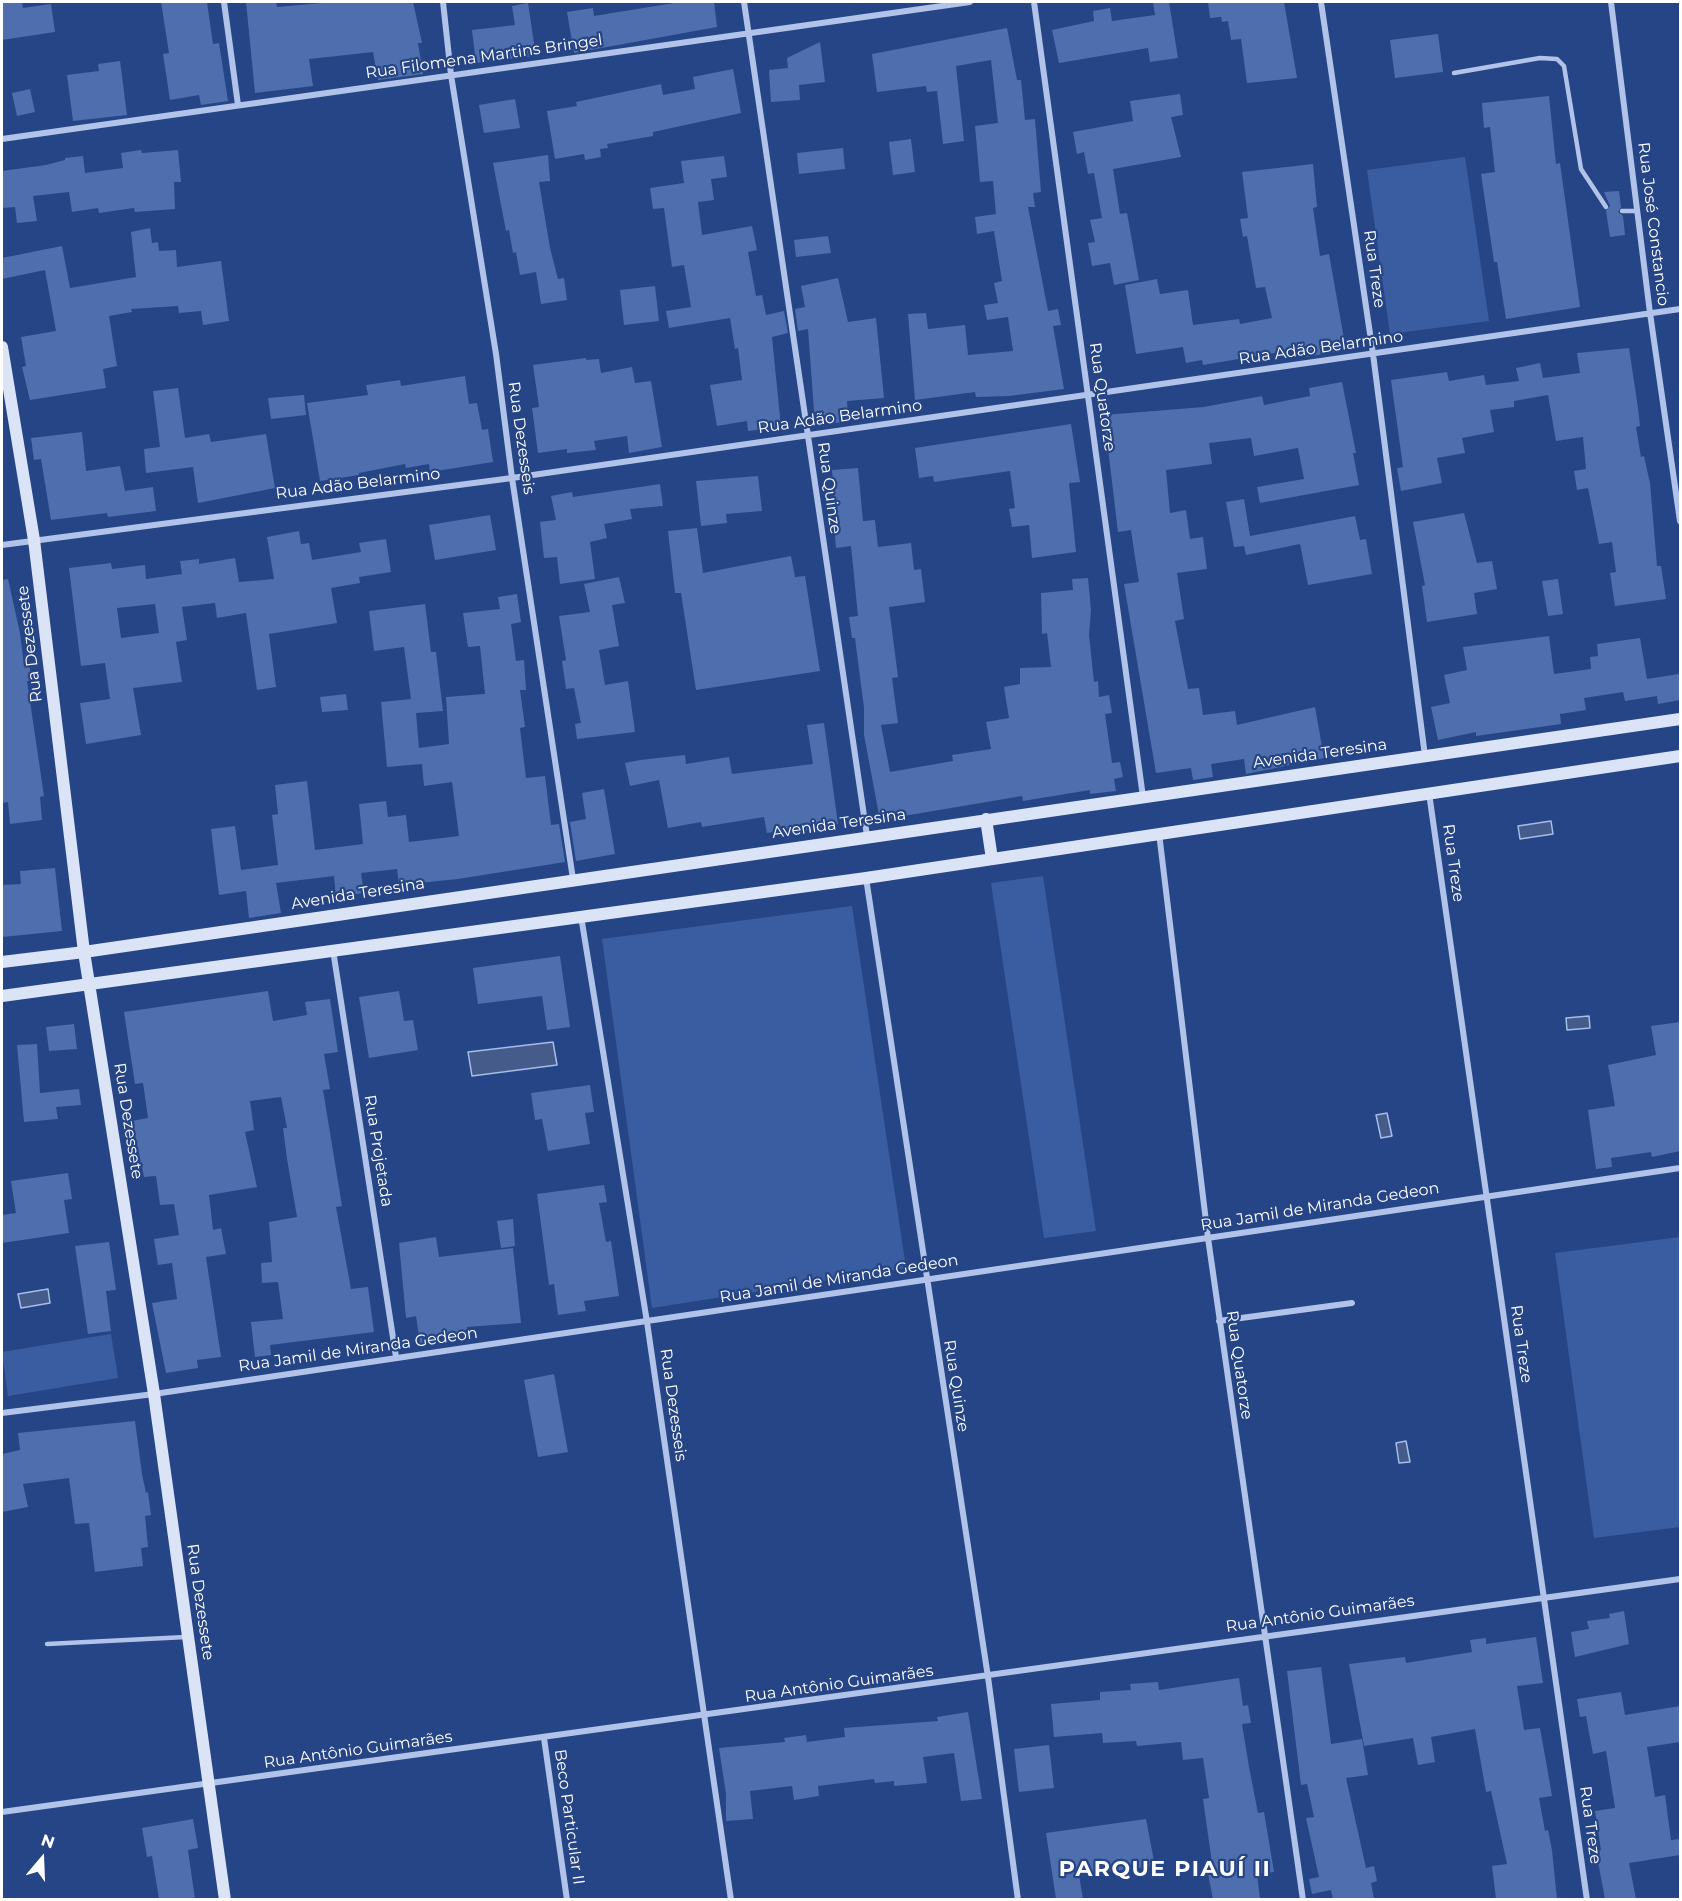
<!DOCTYPE html>
<html>
<head>
<meta charset="utf-8">
<style>
	body { margin:0 }
	#map { position:relative; width:1682px; height:1901px; overflow:hidden; background:#264586; font-family:Montserrat,sans-serif }
	canvas { display:block }
	.frame { position:absolute; inset:0; border:3px solid #fff; pointer-events:none }
	.north { position:absolute; left:12px; top:1829px; width:60px; height:60px; -webkit-text-stroke:4px #264586; paint-order:stroke; rotate:19deg; font-size:16px; font-weight:700; line-height:24px; text-align:center; color:#fff }
	.north::after { content:''; display:block; margin:auto; width:21px; height:27px; background:#fff; clip-path:polygon(50% 0,100% 100%,50% 72%,0 100%) }
</style>
</head>
<body>
<div id="map">
<canvas width="1682" height="1901"></canvas>
<div class="frame"></div>
<div class="north">N</div>
</div>
<script>
const ctx = document.querySelector('canvas').getContext('2d');
ctx.lineJoin = 'round';
function paint(path, color) {
  ctx.fillStyle = color;
  ctx.fill(path, 'evenodd');
}
function shape(rows) {
  const path = new Path2D();
  for (const r of rows) {
    path.moveTo(r[0], r[1]);
    for (let i = 2; i < r.length; i += 2) path.lineTo(r[i], r[i + 1]);
  }
  return path;
}
function trace(path, color, width, dash) {
  ctx.strokeStyle = color;
  ctx.lineWidth = width;
  ctx.lineCap = dash ? 'butt' : 'round';
  ctx.setLineDash(dash || []);
  ctx.stroke(path);
}
function label(font, color, halo, rows, align = 'center') {
  ctx.font = font + ' Montserrat,sans-serif';
  ctx.lineWidth = 4.5;
  ctx.setLineDash([]);
  ctx.textBaseline = 'middle';
  ctx.strokeStyle = halo;
  ctx.fillStyle = color;
  for (const [text, x, y, turn = 0] of rows) {
    ctx.save();
    ctx.translate(x, y);
    ctx.rotate((+turn || 0) * Math.PI / 180);
    ctx.textAlign = isNaN(turn) ? turn : align;
    if (halo) ctx.strokeText(text, 0, 0);
    ctx.fillText(text, 0, 0);
    ctx.restore();
  }
}
paint(shape([
	[1465,157,1489,321,1390,334,1367,170],
	[1043,876,1096,1231,1044,1238,991,883],
	[852,906,906,1268,652,1308,602,939],
	[1680,1237,1680,1527,1594,1538,1555,1253],
	[111,1334,118,1378,8,1396,2,1352]
]), '#3a5da2');
const water = shape([
	[1551,821,1553,834,1520,839,1518,826,1551,821],
	[1589,1016,1590,1028,1567,1030,1566,1018,1589,1016],
	[553,1042,557,1065,472,1076,468,1052,553,1042],
	[1387,1113,1392,1136,1381,1138,1376,1115,1387,1113],
	[48,1289,50,1303,21,1308,18,1294,48,1289],
	[1406,1441,1410,1462,1399,1463,1396,1443,1406,1441]
]);
paint(water, '#455b8a');
trace(water, '#a5bde9', 1.5);
paint(shape([
	[2,2,22,2,23,8,51,4,55,32,2,40],
	[161,2,207,2,213,44,219,43,228,101,201,105,199,95,170,100,163,54,169,53],
	[246,2,276,2,277,7,332,2,413,2,422,43,418,43,423,74,378,80,373,52,337,56,309,59,313,86,255,93],
	[680,2,714,2,717,27,574,53,567,12,593,8,594,16],
	[1153,2,1169,2,1178,58,1150,62,1148,48,1059,63,1052,30,1094,21,1093,11,1110,8,1112,21,1155,15],
	[1208,2,1284,2,1297,78,1247,83,1241,39,1231,40,1228,21,1222,22,1221,17,1210,18],
	[528,3,536,56,476,63,472,30,515,25,512,6],
	[1007,28,1017,80,1021,80,1025,120,1035,119,1041,192,1033,193,1035,207,1028,207,1048,311,1058,309,1061,325,1053,326,1064,389,1009,396,976,397,975,392,915,400,908,314,926,313,928,329,965,325,968,355,1013,351,1008,317,987,320,984,305,998,303,994,283,1002,281,994,231,977,234,975,217,996,214,993,181,980,182,975,126,998,123,991,60,956,66,964,141,943,144,937,91,927,92,926,86,877,92,872,54],
	[1438,34,1443,72,1395,78,1390,40],
	[820,42,825,82,799,85,800,100,771,102,769,70,788,68,787,58],
	[120,61,127,115,73,121,67,75,99,71,98,64],
	[733,69,741,113,653,132,653,136,607,144,608,148,600,149,601,157,585,160,584,154,555,159,547,111,577,106,576,102,661,84,663,95,695,89,693,77],
	[30,89,35,112,17,116,12,93],
	[1180,94,1183,115,1171,117,1181,157,1113,169,1120,214,1127,213,1139,280,1114,285,1110,263,1092,266,1088,243,1095,242,1090,220,1102,218,1094,173,1088,174,1084,152,1077,154,1073,132,1133,121,1130,101],
	[1549,96,1556,164,1560,163,1580,307,1506,319,1497,262,1494,262,1481,174,1495,172,1490,127,1484,128,1482,103],
	[515,99,520,128,484,133,479,105],
	[911,139,915,172,893,175,889,142],
	[843,148,845,169,799,174,797,153],
	[141,150,142,153,178,150,181,182,174,182,175,209,135,212,134,208,99,213,98,208,72,212,69,192,33,196,37,221,17,223,15,207,2,208,2,171,46,165,65,160,65,158,83,156,85,173,123,168,121,153],
	[548,155,550,181,539,182,550,248,558,279,564,278,567,300,541,304,536,272,520,275,516,252,513,253,509,230,506,231,493,163],
	[724,156,727,177,711,179,714,200,698,202,702,235,752,226,757,250,748,252,756,296,762,295,766,315,784,311,788,333,772,337,781,427,748,431,747,421,717,426,710,385,742,380,738,348,735,349,730,318,669,328,666,311,691,307,684,265,672,267,664,208,653,209,650,188,684,183,681,161],
	[1313,164,1317,207,1313,208,1320,256,1329,254,1346,350,1305,357,1304,348,1203,365,1202,360,1186,363,1183,347,1136,354,1125,285,1157,279,1160,294,1188,290,1193,325,1239,319,1240,324,1272,318,1265,287,1256,288,1247,236,1243,237,1240,219,1248,218,1242,172],
	[1619,191,1621,207,1618,212,1623,216,1625,235,1610,237,1606,211,1610,206,1604,192],
	[150,228,152,243,158,242,159,251,176,250,177,267,221,261,229,321,203,325,201,311,179,313,178,306,131,309,132,312,109,316,117,366,103,369,106,388,30,400,22,367,26,366,21,337,56,331,45,270,2,279,2,258,62,246,70,288,136,277,131,232],
	[828,236,831,253,796,257,794,240],
	[838,278,848,322,876,318,884,398,847,401,848,422,815,424,808,329,798,331,795,309,805,307,801,286],
	[655,286,659,321,624,325,620,290],
	[1629,348,1638,408,1640,426,1636,427,1641,457,1644,456,1650,483,1657,566,1661,566,1666,599,1615,606,1610,573,1616,572,1612,542,1599,544,1588,488,1577,490,1574,471,1586,469,1583,437,1556,441,1548,395,1514,401,1514,407,1490,410,1494,432,1462,438,1465,453,1437,458,1442,483,1401,491,1397,468,1403,467,1391,380,1447,372,1449,381,1484,375,1486,385,1519,381,1516,368,1540,363,1543,378,1580,373,1577,353],
	[586,358,586,360,599,359,601,373,632,367,635,383,651,381,662,447,629,453,627,436,594,441,596,450,567,453,567,449,538,453,532,408,539,407,533,365],
	[465,376,469,404,477,403,482,430,488,429,493,462,430,472,429,464,406,468,405,464,359,473,359,475,320,481,307,403,368,395,366,385,400,380,401,386],
	[1342,382,1356,453,1353,453,1359,485,1260,503,1257,487,1304,479,1298,448,1254,456,1251,438,1209,443,1212,464,1166,470,1170,513,1186,510,1190,539,1203,537,1207,569,1177,573,1184,619,1175,621,1188,689,1199,688,1203,715,1235,711,1237,725,1315,707,1324,758,1246,774,1244,759,1211,764,1213,777,1193,780,1191,768,1156,773,1124,584,1139,582,1134,551,1131,530,1118,532,1104,415,1204,407,1262,396,1264,405,1310,396,1309,388],
	[178,388,185,438,209,434,211,442,266,434,275,488,198,503,193,467,146,473,144,449,160,447,153,391],
	[304,395,306,415,271,419,268,398],
	[1071,424,1080,482,1069,483,1076,552,1032,558,1029,525,1012,527,1009,509,1015,508,1010,471,934,482,933,476,919,478,915,448],
	[82,432,86,471,120,466,125,491,153,487,156,511,108,517,107,513,51,520,41,459,34,460,31,438],
	[858,468,863,521,875,520,878,547,911,543,914,570,921,569,925,602,889,607,898,677,892,678,898,723,881,725,890,772,953,761,952,755,991,749,986,722,1009,718,1004,687,1020,684,1020,668,1051,667,1047,633,1042,634,1041,593,1073,590,1072,579,1088,578,1091,610,1089,635,1094,682,1098,681,1099,697,1109,695,1112,713,1105,714,1112,763,1120,762,1123,777,1114,779,1116,791,1090,794,1090,790,1023,801,1022,796,880,820,864,735,864,708,855,638,852,638,849,617,858,616,851,546,836,548,834,523,837,523,832,470],
	[758,476,762,511,726,514,727,523,701,526,696,481],
	[660,484,663,506,630,509,632,519,604,524,607,538,590,542,595,579,560,584,557,557,544,558,540,522,556,520,551,496,572,492,573,497],
	[1244,499,1250,536,1355,516,1360,540,1366,539,1372,574,1308,585,1300,544,1246,555,1244,546,1234,547,1226,502],
	[1464,513,1477,563,1492,561,1497,589,1474,593,1477,614,1427,622,1422,586,1425,585,1413,522],
	[490,515,496,550,435,560,429,525],
	[697,528,703,573,791,556,795,577,805,576,820,671,696,690,681,593,675,593,668,531],
	[299,531,301,544,309,543,312,560,361,552,359,543,386,539,391,572,359,577,360,583,331,588,337,623,269,634,276,687,257,690,246,613,217,618,215,603,182,607,187,640,176,642,182,682,133,688,141,735,86,744,80,703,110,699,105,663,81,666,69,568,111,563,112,569,145,565,146,579,182,574,180,561,199,559,199,564,235,558,239,582,274,579,267,537],
	[155,604,159,633,121,638,117,608],
	[619,577,625,603,612,605,619,646,599,650,605,685,628,681,635,732,577,739,575,724,581,723,574,688,566,689,562,661,566,660,559,616,590,612,584,584],
	[8,579,20,633,24,665,29,664,32,680,27,681,44,796,40,797,42,820,10,824,8,802,2,803,2,580],
	[1558,579,1563,614,1548,616,1542,581],
	[517,594,521,622,511,624,516,661,524,660,526,690,520,690,525,727,520,728,526,778,545,776,551,825,559,824,565,862,458,879,399,885,397,869,361,873,364,893,336,897,334,876,276,883,281,913,249,918,246,891,219,895,211,829,235,826,241,870,278,865,272,815,278,814,275,785,307,781,315,850,363,844,359,804,386,801,388,817,406,815,409,842,459,836,452,782,424,786,422,764,387,767,381,702,411,699,404,647,374,651,369,611,425,604,431,652,436,652,443,711,416,713,419,748,449,744,446,697,485,694,480,646,468,647,463,613,500,609,498,597],
	[1549,636,1554,674,1591,669,1590,657,1598,656,1597,644,1640,638,1647,679,1679,674,1680,700,1658,704,1657,696,1625,701,1623,692,1584,698,1586,710,1560,714,1561,724,1476,736,1476,732,1438,740,1431,707,1450,703,1444,675,1467,670,1463,647],
	[346,694,348,710,322,712,320,697],
	[824,723,838,824,796,833,795,828,767,833,764,817,702,827,701,822,668,828,659,780,630,786,625,763,640,760,685,755,686,764,729,757,732,774,813,764,807,725],
	[604,789,615,854,576,861,570,822,586,819,582,793],
	[55,868,62,931,2,937,2,885,21,884,20,871],
	[560,956,570,1027,547,1030,542,996,478,1004,473,968],
	[268,991,273,1021,307,1015,305,1002,330,999,338,1052,324,1054,330,1089,323,1090,342,1206,336,1207,351,1289,368,1287,374,1332,270,1345,271,1355,255,1357,251,1322,283,1319,278,1282,262,1283,261,1263,272,1262,269,1222,297,1217,287,1159,283,1128,287,1128,281,1097,250,1101,254,1130,245,1132,257,1187,209,1195,213,1230,221,1228,226,1254,206,1257,221,1357,197,1360,198,1368,166,1373,152,1303,177,1299,172,1263,158,1265,154,1239,179,1235,174,1204,160,1205,156,1176,144,1177,132,1121,148,1118,143,1083,135,1084,124,1012],
	[399,991,404,1021,413,1020,418,1050,369,1058,359,997],
	[1680,1022,1680,1151,1652,1157,1651,1152,1611,1158,1612,1167,1596,1169,1588,1110,1615,1106,1608,1065,1656,1055,1651,1026],
	[74,1024,77,1049,49,1051,46,1027],
	[37,1044,40,1093,79,1089,81,1105,56,1107,58,1119,24,1122,17,1045],
	[590,1085,594,1112,585,1113,590,1144,548,1151,542,1119,535,1120,531,1093],
	[68,1173,72,1199,64,1200,69,1233,2,1243,2,1215,16,1213,11,1181],
	[604,1185,607,1202,599,1203,606,1242,611,1241,619,1296,584,1301,586,1311,558,1315,554,1284,549,1285,537,1194],
	[513,1219,515,1246,501,1248,497,1221],
	[436,1237,439,1257,513,1248,521,1323,467,1327,467,1331,436,1335,437,1341,420,1343,416,1316,406,1318,399,1243],
	[109,1242,116,1290,106,1291,111,1331,88,1334,75,1246],
	[554,1374,568,1452,538,1457,524,1380],
	[135,1421,142,1474,146,1493,148,1492,151,1515,145,1516,148,1547,141,1548,143,1566,95,1572,89,1523,75,1524,69,1478,23,1484,28,1507,2,1512,2,1454,20,1450,18,1433],
	[1624,1611,1629,1644,1575,1657,1571,1632,1589,1629,1587,1621,1610,1618,1609,1614],
	[1536,1637,1543,1683,1517,1686,1524,1730,1540,1728,1547,1767,1552,1796,1539,1798,1545,1831,1548,1830,1552,1850,1557,1899,1496,1899,1492,1866,1507,1864,1491,1791,1486,1792,1475,1729,1431,1737,1435,1762,1418,1765,1413,1738,1364,1746,1349,1664,1405,1657,1406,1663,1472,1652,1470,1640,1486,1638,1486,1644],
	[1321,1667,1331,1744,1362,1739,1368,1775,1346,1778,1366,1868,1374,1866,1377,1881,1371,1883,1374,1899,1333,1899,1331,1890,1312,1894,1309,1879,1319,1877,1306,1818,1314,1817,1307,1784,1301,1785,1287,1671],
	[1239,1678,1243,1706,1248,1705,1251,1723,1242,1724,1249,1767,1258,1813,1264,1812,1274,1872,1257,1874,1260,1899,1213,1899,1206,1864,1212,1863,1203,1799,1209,1798,1203,1758,1183,1760,1181,1742,1137,1746,1136,1741,1103,1743,1102,1733,1054,1737,1051,1704,1100,1700,1100,1692,1131,1690,1130,1684,1158,1682,1159,1690],
	[1621,1692,1625,1715,1680,1706,1680,1742,1647,1747,1655,1797,1665,1795,1671,1840,1680,1839,1680,1855,1629,1863,1636,1899,1605,1899,1596,1851,1601,1850,1595,1811,1615,1808,1606,1751,1593,1754,1586,1716,1580,1717,1577,1699],
	[968,1712,982,1799,961,1801,954,1753,923,1757,927,1783,894,1786,894,1781,875,1783,874,1779,818,1786,819,1796,794,1800,792,1786,750,1791,753,1819,726,1821,726,1794,719,1748,785,1742,784,1738,806,1735,807,1742,845,1737,844,1728,938,1721,937,1717],
	[1049,1745,1054,1788,1019,1792,1014,1749],
	[193,1819,198,1848,188,1850,195,1899,159,1899,152,1856,147,1857,142,1828],
	[1146,1819,1155,1866,1079,1875,1083,1899,1056,1899,1046,1833]
]), '#4e6ead');
trace(shape([
	[1454,73,1540,58,1557,59,1564,66,1581,169,1606,207],
	[1622,211,1637,211],
	[47,1644,186,1637]
]), '#b1c3e8', 4.5);
trace(shape([
	[224,2,238,105],
	[443,2,451,75,496,354,512,478,573,879],
	[744,2,867,836],
	[1034,2,1143,797],
	[1321,2,1373,354,1425,756],
	[1611,2,1650,313,1680,521],
	[2,139,970,2],
	[2,545,512,478,1680,309],
	[1429,793,1587,1900],
	[1159,833,1208,1238,1303,1900],
	[866,878,988,1677,1018,1900],
	[581,916,647,1322,731,1900],
	[333,950,396,1357],
	[1219,1321,1352,1303],
	[2,1413,154,1394,1680,1168],
	[544,1738,567,1900],
	[2,1812,1680,1579]
]), '#b1c3e8', 6);
trace(shape([
	[2,347,34,540,84,952,154,1394,225,1900],
	[986,819,992,859],
	[2,962,84,952,1680,719],
	[2,996,866,878,1680,756]
]), '#dbe4f7', 12);
label('16px', '#fff', '#264586', [
	["Rua Filomena Martins Bringel",484,57,-8],
	["Rua José Constancio",1653,224,83],
	["Rua Treze",1374,269,82],
	["Rua Adão Belarmino",1321,348,-8],
	["Rua Quatorze",1102,397,82],
	["Rua Adão Belarmino",840,417,-8],
	["Rua Dezesseis",521,438,82],
	["Rua Adão Belarmino",358,484,-7],
	["Rua Quinze",829,488,82],
	["Rua Dezessete",30,644,-97],
	["Avenida Teresina",1320,754,-8],
	["Avenida Teresina",839,824,-8],
	["Rua Treze",1453,863,82],
	["Avenida Teresina",358,894,-9],
	["Rua Dezessete",128,1121,81],
	["Rua Projetada",378,1151,81],
	["Rua Jamil de Miranda Gedeon",1320,1207,-9],
	["Rua Jamil de Miranda Gedeon",839,1279,-9],
	["Rua Treze",1521,1344,82],
	["Rua Jamil de Miranda Gedeon",358,1350,-8],
	["Rua Quatorze",1239,1365,82],
	["Rua Quinze",956,1386,81],
	["Rua Dezesseis",673,1405,82],
	["Rua Dezessete",200,1602,82],
	["Rua Antônio Guimarães",1320,1614,-8],
	["Rua Antônio Guimarães",839,1684,-8],
	["Rua Antônio Guimarães",358,1750,-8],
	["Beco Particular II",569,1817,82],
	["Rua Treze",1590,1825,82]
]);
ctx.letterSpacing = '1.5px';
label('bold 22px', '#fff', '#264586', [
	["PARQUE PIAUÍ II",1165,1870]
]);
ctx.letterSpacing = '0px';
</script>
</body>
</html>
